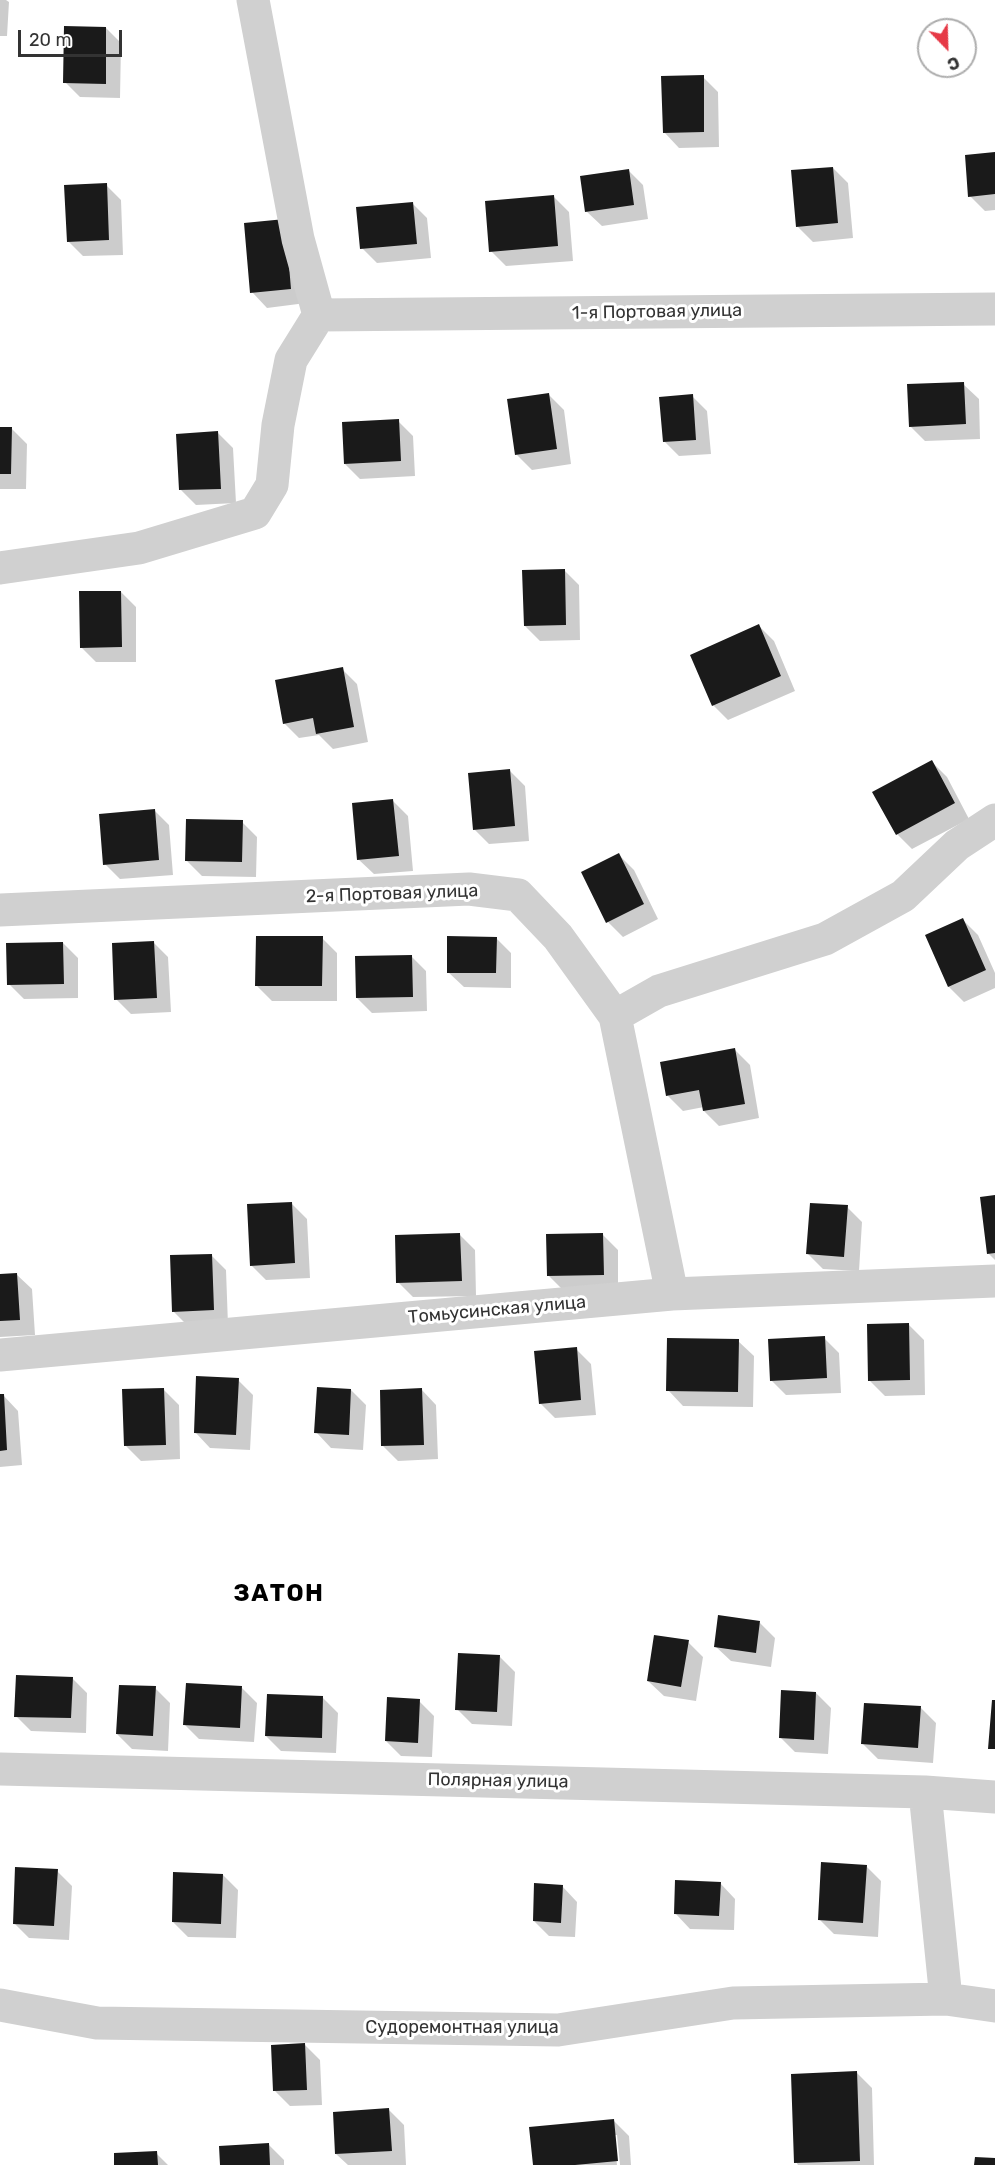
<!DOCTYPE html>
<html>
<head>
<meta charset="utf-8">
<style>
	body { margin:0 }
	#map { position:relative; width:995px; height:2165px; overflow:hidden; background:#fff; font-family:Rubik,sans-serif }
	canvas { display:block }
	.north { position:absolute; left:917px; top:18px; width:60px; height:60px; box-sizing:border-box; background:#fff; border:2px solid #adadad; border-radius:50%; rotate:157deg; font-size:16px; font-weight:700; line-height:24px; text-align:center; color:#333 }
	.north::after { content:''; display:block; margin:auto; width:21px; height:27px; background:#e63946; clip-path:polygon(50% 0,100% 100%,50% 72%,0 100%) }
	.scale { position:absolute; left:18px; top:30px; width:104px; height:27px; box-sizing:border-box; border:3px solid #333; border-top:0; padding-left:8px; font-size:18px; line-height:21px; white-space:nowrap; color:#333; -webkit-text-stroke:4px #fff; paint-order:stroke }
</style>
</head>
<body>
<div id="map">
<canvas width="995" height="2165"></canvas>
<div class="north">С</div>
<div class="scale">20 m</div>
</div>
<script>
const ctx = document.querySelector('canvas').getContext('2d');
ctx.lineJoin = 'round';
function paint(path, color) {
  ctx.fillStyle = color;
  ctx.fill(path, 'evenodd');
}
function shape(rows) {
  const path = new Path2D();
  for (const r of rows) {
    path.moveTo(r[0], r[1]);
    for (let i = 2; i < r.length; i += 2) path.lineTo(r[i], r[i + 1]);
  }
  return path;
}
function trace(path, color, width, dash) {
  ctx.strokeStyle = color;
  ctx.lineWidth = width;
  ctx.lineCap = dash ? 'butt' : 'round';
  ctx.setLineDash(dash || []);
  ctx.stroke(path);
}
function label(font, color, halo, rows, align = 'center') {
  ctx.font = font + ' Rubik,sans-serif';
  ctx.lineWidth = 6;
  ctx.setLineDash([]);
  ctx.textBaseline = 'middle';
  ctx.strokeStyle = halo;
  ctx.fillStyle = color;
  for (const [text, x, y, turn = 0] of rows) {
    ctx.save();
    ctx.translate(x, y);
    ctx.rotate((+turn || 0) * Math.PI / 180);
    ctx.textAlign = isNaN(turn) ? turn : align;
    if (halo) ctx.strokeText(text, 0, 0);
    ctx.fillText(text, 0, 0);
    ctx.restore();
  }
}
paint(shape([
	[0,0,6,0,9,2,7,36,0,36],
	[106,28,121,43,120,98,80,97,65,82],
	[703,77,718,92,719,147,679,148,664,132],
	[995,154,995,210,985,211,970,196],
	[833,168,848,183,853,238,813,242,798,227],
	[628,170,643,185,648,219,602,226,586,211],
	[106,185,121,200,123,255,83,256,68,241],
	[554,197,569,212,573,261,506,266,491,251],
	[412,203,427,218,431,258,377,263,362,248],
	[284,221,306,303,267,308,252,292],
	[963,384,979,399,980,439,925,441,910,426],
	[549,395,564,410,571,464,532,470,517,455],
	[692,396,707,411,711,454,679,456,664,441],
	[398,421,413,436,415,476,360,479,345,464],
	[0,429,12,429,27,444,26,489,0,489],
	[218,433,233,448,236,503,196,505,181,490],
	[564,570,579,585,580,640,540,641,525,626],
	[121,592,136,607,136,662,96,662,81,647],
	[759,626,774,641,795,691,728,720,713,705],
	[342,669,357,684,368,742,333,749,319,735,299,738,284,723],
	[931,761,947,777,969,819,912,849,897,834,874,792],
	[510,771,525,786,529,841,489,844,474,829],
	[393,801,408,816,413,871,374,874,358,859],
	[154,810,169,825,173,875,120,879,105,864],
	[242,822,257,837,256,877,202,876,187,861],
	[619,855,634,870,658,919,623,937,608,922],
	[963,920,978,935,995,973,995,988,964,1002,949,987,927,936],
	[322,938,337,953,337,1001,272,1001,257,986],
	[496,938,511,953,511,988,464,987,448,972],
	[153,942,168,957,171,1012,131,1014,116,999],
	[63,943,78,958,78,998,24,999,9,984],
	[411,956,426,971,427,1011,372,1013,357,998],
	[734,1049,750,1065,759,1118,719,1126,704,1111,704,1107,683,1111,668,1096],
	[995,1197,995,1260,988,1253],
	[292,1204,307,1219,310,1278,266,1280,251,1265],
	[847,1207,862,1222,859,1271,823,1269,808,1254],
	[460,1235,475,1250,476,1296,413,1297,398,1282],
	[603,1235,618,1250,618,1289,563,1290,548,1275],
	[211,1255,226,1270,228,1325,188,1326,173,1311],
	[16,1274,32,1289,35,1335,0,1337,0,1276],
	[909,1325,924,1340,925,1395,885,1396,870,1381],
	[824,1338,839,1353,841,1393,786,1395,771,1380],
	[738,1341,754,1356,753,1407,683,1406,668,1390],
	[576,1349,591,1364,596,1415,555,1418,540,1403],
	[238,1380,253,1395,250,1450,210,1448,195,1432],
	[421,1389,436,1405,438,1459,398,1461,383,1446],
	[164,1390,179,1405,180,1459,141,1461,126,1446],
	[351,1390,366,1405,363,1450,331,1448,316,1432],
	[3,1395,18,1411,22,1465,0,1467,0,1396],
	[760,1623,775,1638,771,1667,731,1661,715,1646],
	[688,1642,703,1657,696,1701,664,1696,648,1681],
	[499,1656,515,1672,512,1726,472,1724,457,1709],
	[72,1678,87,1693,86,1733,31,1731,16,1716],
	[155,1688,170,1703,168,1751,132,1749,117,1734],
	[242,1688,257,1703,254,1742,199,1739,184,1724],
	[816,1693,831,1708,828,1754,795,1752,780,1737],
	[323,1698,338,1713,336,1753,281,1751,266,1736],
	[419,1701,434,1716,432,1757,401,1756,386,1741],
	[921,1708,936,1723,933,1763,878,1759,863,1744],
	[866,1866,881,1881,878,1937,834,1934,819,1919],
	[57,1871,72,1886,69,1940,29,1938,14,1923],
	[223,1875,238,1890,236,1938,188,1937,173,1922],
	[720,1883,735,1899,734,1930,690,1929,675,1913],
	[562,1886,577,1902,575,1937,549,1936,534,1921],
	[305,2045,320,2060,322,2105,290,2106,275,2091],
	[857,2073,872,2088,874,2165,798,2165,796,2162],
	[389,2110,404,2125,406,2165,348,2165,336,2154],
	[614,2121,629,2136,631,2165,620,2165,617,2135,614,2135,617,2165,534,2165],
	[269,2145,284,2160,284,2165,222,2165],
	[156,2153,168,2165,116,2165]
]), '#0003');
paint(shape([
	[64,26,106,27,106,84,63,83],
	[704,75,704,132,663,133,661,76],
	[995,152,995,194,968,197,965,155],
	[833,167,838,223,796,227,791,170],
	[629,169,634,205,585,212,580,176],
	[107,183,109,240,67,242,64,185],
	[554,195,558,246,489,252,485,201],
	[413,202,417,244,360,249,356,207],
	[285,219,291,289,250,293,244,223],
	[964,382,966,424,909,427,907,384],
	[549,393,557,449,515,455,507,399],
	[693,394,696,440,663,442,659,397],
	[399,419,401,461,344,464,342,422],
	[0,427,12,427,11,474,0,474],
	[218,431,221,489,179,490,176,434],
	[565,569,566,625,524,626,522,570],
	[79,591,121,591,122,647,80,648],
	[759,624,781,676,712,706,690,655],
	[343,667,354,727,316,734,313,718,283,724,275,680],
	[932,760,955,803,896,835,872,792],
	[510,769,515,826,473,830,468,773],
	[393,799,399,856,357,860,352,803],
	[155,809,159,860,103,865,99,814],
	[186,819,243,820,242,862,185,861],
	[619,853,644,904,606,923,581,872],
	[963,918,986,970,948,987,925,935],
	[256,936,323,936,322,986,255,986],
	[447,936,497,937,496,973,447,973],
	[154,941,157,998,114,1000,112,943],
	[63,942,64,984,7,985,6,943],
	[412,955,413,997,356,998,355,956],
	[735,1048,745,1104,703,1111,699,1090,666,1096,660,1062],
	[995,1195,995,1253,987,1254,980,1197],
	[292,1202,295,1263,250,1266,247,1204],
	[810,1203,848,1205,844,1257,806,1254],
	[460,1233,462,1281,396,1283,395,1235],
	[603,1233,604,1275,547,1276,546,1234],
	[212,1254,214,1310,172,1312,170,1255],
	[17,1273,20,1320,0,1321,0,1274],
	[909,1323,910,1380,868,1381,867,1324],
	[825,1336,827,1378,770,1381,768,1339],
	[667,1338,739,1339,738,1392,666,1391],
	[577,1347,581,1400,539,1404,534,1351],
	[196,1376,239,1378,236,1435,194,1433],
	[317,1387,351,1389,349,1435,314,1433],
	[164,1388,166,1445,124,1446,122,1389],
	[422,1388,424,1445,381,1446,380,1390],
	[0,1394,4,1394,7,1450,0,1451],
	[718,1615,760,1621,756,1653,714,1647],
	[654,1635,689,1640,681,1687,647,1681],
	[458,1653,500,1655,497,1712,455,1710],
	[16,1675,73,1677,71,1718,14,1717],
	[186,1683,242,1686,240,1728,183,1725],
	[119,1685,156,1686,153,1736,116,1734],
	[781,1690,816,1692,814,1740,779,1738],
	[267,1694,323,1696,322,1738,265,1736],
	[387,1697,420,1699,418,1743,385,1741],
	[992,1700,995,1700,995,1749,988,1749],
	[864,1703,921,1706,918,1748,861,1744],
	[821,1862,867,1865,863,1923,818,1920],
	[15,1867,58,1869,54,1926,13,1924],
	[173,1872,223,1874,221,1924,172,1922],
	[675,1880,721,1882,719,1916,674,1914],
	[534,1883,563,1885,561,1923,533,1921],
	[305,2043,307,2090,273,2091,271,2045],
	[857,2071,860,2161,794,2163,791,2074],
	[389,2108,392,2151,335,2154,333,2112],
	[614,2119,618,2161,575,2165,533,2165,529,2127],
	[269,2143,270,2165,220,2165,219,2146],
	[157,2151,158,2165,114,2165,114,2153],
	[975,2157,995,2158,995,2165,974,2165]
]), '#1a1a1a');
trace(shape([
	[319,315,995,309],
	[0,568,139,548,255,513,272,485,278,425,291,360,319,315,298,239,253,0],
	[0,910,469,889,518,895,558,937,615,1016,659,991,825,939,903,896,957,845,995,820],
	[615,1016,672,1294],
	[0,1355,672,1294,995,1281],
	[0,1769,925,1792,995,1797],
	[925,1792,946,1999],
	[0,2005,97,2023,558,2030,733,2003,946,1999,995,2006]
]), '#d0d0d0', 33);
label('18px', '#333', '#fff', [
	["1-я Портовая улица",657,312,-1],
	["2-я Портовая улица",392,894,-2],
	["Томьусинская улица",497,1310,-5],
	["Полярная улица",498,1781,1],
	["Судоремонтная улица",462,2028]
]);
ctx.letterSpacing = '1.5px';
label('bold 24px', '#000', '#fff', [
	["ЗАТОН",279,1594]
]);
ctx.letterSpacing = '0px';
</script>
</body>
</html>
